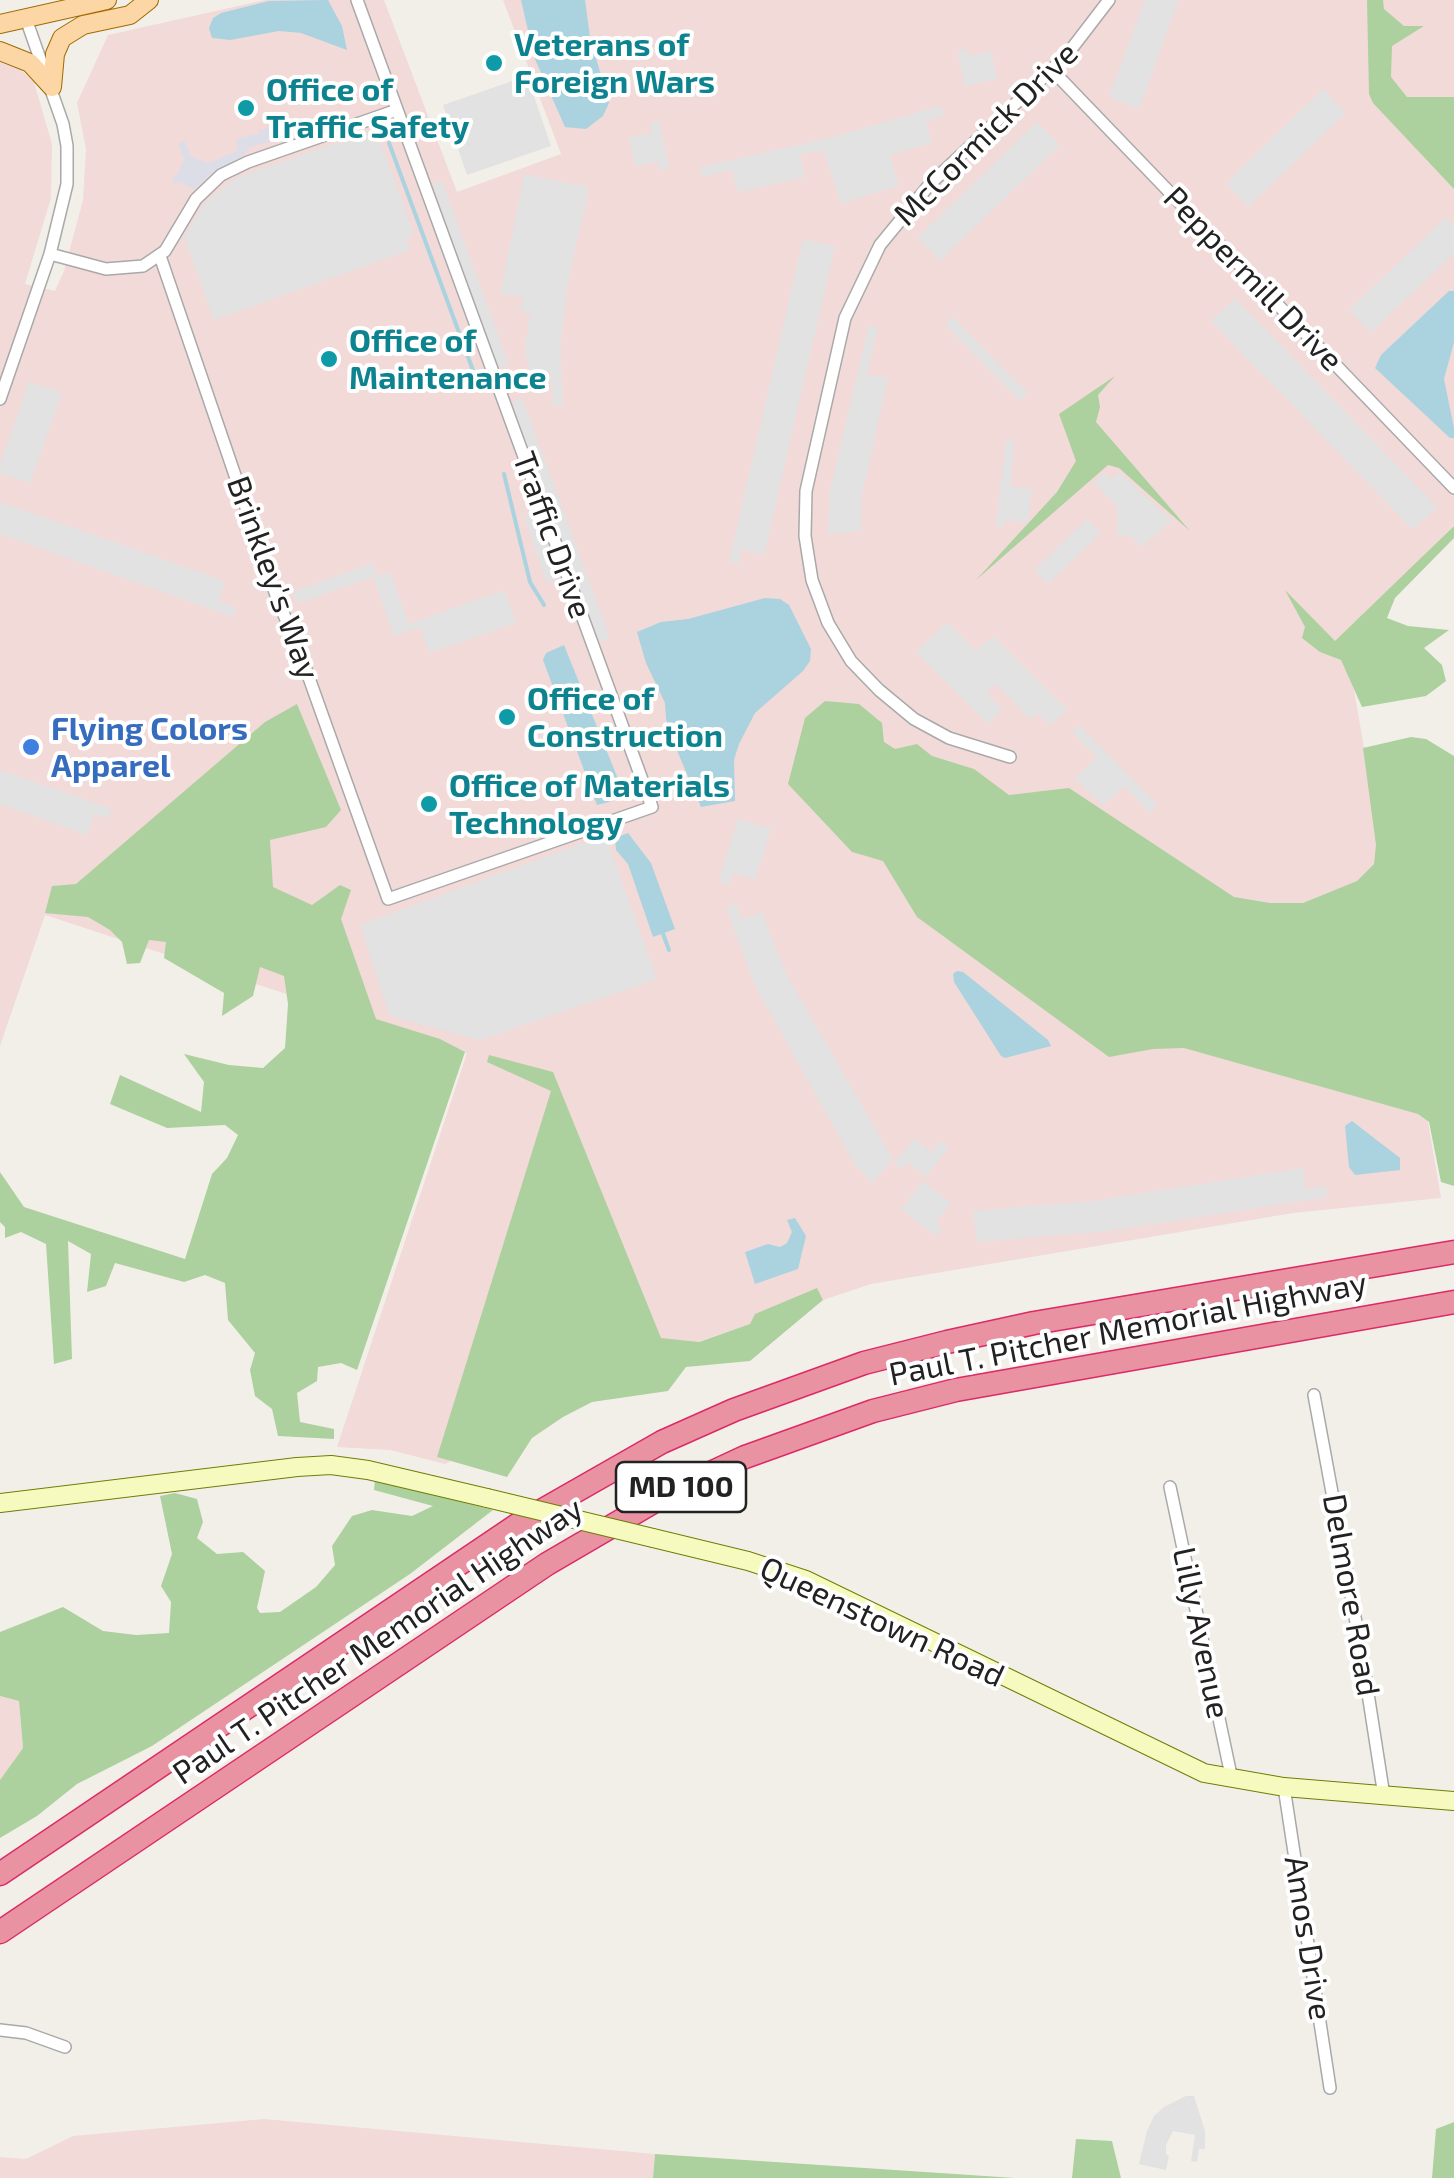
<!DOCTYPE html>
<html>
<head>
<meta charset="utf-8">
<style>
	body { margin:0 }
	canvas { display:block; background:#f2efe9 }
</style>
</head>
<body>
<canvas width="1454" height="2178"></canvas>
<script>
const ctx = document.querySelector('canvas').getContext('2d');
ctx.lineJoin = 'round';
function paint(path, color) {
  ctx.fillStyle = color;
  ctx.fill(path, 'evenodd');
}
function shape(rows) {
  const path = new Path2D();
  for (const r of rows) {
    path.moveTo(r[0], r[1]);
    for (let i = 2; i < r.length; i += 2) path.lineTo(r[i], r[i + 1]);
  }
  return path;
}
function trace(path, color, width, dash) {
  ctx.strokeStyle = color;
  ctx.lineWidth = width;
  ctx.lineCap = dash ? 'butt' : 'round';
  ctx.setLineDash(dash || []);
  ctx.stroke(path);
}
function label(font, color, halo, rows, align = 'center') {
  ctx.font = font + ' "Exo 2",sans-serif';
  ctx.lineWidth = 8;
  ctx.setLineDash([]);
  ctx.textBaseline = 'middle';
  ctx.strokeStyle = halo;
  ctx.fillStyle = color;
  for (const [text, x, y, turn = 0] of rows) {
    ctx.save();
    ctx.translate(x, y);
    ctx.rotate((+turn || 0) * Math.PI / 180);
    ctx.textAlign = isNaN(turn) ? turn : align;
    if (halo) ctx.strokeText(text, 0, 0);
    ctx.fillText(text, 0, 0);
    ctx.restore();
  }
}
paint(shape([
	[265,0,384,0,457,192,561,154,503,0,1454,0,1454,525,1345,637,1441,1198,1293,1213,871,1284,691,1344,445,1464,390,1450,337,1447,467,1053,45,915,0,1046,0,59,12,62,34,82,52,144,51,198,25,284,55,291,64,271,83,200,86,149,77,103,108,35],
	[0,1696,19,1701,23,1748,0,1780],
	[264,2119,655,2154,653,2178,0,2178,0,2157,26,2159,73,2136]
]), '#f2dad9');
paint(shape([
	[1367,0,1383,0,1384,9,1404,26,1424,26,1392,46,1391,77,1407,97,1454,97,1454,189,1373,103,1369,94],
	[1115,376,1098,395,1100,407,1096,422,1190,531,1119,468,1108,465,976,580,1057,492,1076,461,1059,414],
	[1454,526,1454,538,1395,598,1387,618,1408,626,1449,630,1424,648,1442,665,1446,681,1426,696,1362,707,1341,660,1320,652,1302,638,1305,627,1285,590,1335,641],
	[825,701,859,704,882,723,884,742,895,749,917,744,932,756,974,769,1009,795,1069,788,1234,897,1270,903,1303,903,1357,881,1374,864,1376,845,1363,748,1411,737,1426,739,1454,756,1454,1186,1441,1182,1429,1122,1418,1114,1184,1048,1153,1049,1109,1057,917,917,883,861,852,852,788,784,805,718],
	[297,704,341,810,326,827,270,840,273,887,312,905,340,885,351,890,341,919,376,1019,440,1039,465,1052,357,1370,341,1363,318,1367,317,1381,297,1393,300,1422,334,1429,334,1439,278,1436,272,1409,255,1396,250,1370,255,1353,228,1320,225,1283,205,1275,184,1282,115,1263,106,1286,87,1292,91,1254,68,1241,72,1359,54,1364,46,1244,21,1232,5,1238,5,1227,0,1222,0,1172,24,1207,185,1259,212,1174,227,1158,238,1135,225,1125,167,1128,110,1104,120,1075,201,1112,204,1082,184,1054,229,1065,263,1068,285,1048,288,1004,284,976,260,967,253,996,222,1016,224,993,164,958,166,942,149,940,140,963,127,964,122,942,110,930,88,917,45,913,52,886,76,884,265,722],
	[489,1055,553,1072,661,1338,699,1342,750,1324,755,1314,817,1288,823,1300,750,1361,686,1367,668,1391,592,1402,563,1417,532,1438,507,1477,437,1457,551,1091,487,1062],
	[375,1479,493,1510,410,1574,152,1746,77,1784,37,1816,0,1838,0,1780,23,1748,19,1701,0,1696,0,1632,63,1607,103,1631,136,1635,169,1633,171,1602,161,1586,172,1554,160,1496,175,1493,197,1499,203,1522,197,1538,217,1554,243,1552,265,1571,257,1608,260,1613,280,1612,316,1587,335,1565,332,1546,352,1516,372,1510,412,1516,433,1506,374,1490],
	[1454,2122,1454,2178,1432,2178,1436,2129],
	[1076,2139,1112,2141,1121,2178,1072,2178],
	[655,2154,1015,2178,653,2178]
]), '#add19e');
paint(shape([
	[1145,0,1179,0,1139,109,1109,97],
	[967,49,969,56,991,51,997,79,965,86,957,51],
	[527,76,551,146,467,175,443,105],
	[1323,89,1346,113,1248,207,1226,183],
	[941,106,944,116,926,121,932,143,890,155,899,186,841,203,823,150,800,155,805,177,738,192,732,170,702,177,700,167,829,138],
	[659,121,669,168,660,171,657,162,635,166,629,137,651,133,650,123],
	[1037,122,1060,145,940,261,917,238],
	[376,129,414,235,406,239,410,250,214,320,184,237,204,204,236,178],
	[524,174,589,187,568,283,560,348,563,406,553,406,550,372,529,373,525,349,530,313,521,312,522,297,500,294],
	[442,181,509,365,498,368,432,184],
	[1446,217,1454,226,1454,253,1371,333,1349,310],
	[803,239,835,246,764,555,742,549,738,564,729,562],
	[1235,298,1437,507,1413,530,1211,321],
	[953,317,1028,393,1020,401,945,325],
	[869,325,878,328,867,374,888,378,861,500,861,531,828,534,830,490],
	[29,382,62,393,30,483,0,473,0,464],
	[522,398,610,638,598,642,573,574,547,583,524,517,549,507,510,402],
	[1006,440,1015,441,1010,486,1032,489,1028,523,1005,520,1004,527,996,526],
	[1104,472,1111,479,1119,472,1172,521,1141,547,1130,536,1117,536,1117,506,1094,482],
	[0,502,225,581,219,601,237,608,233,617,0,534],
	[1087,519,1101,533,1048,584,1034,570],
	[372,563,377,576,390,572,409,624,504,590,516,623,430,653,420,627,394,636,373,577,297,604,293,592],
	[947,622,976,651,993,636,1067,710,1050,726,1037,713,1030,719,995,684,987,693,1002,709,988,724,916,652],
	[1079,725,1158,805,1150,813,1124,786,1103,806,1075,778,1096,757,1072,732],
	[0,770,112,809,109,818,94,814,87,835,0,804],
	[738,819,771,829,755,880,733,873,729,885,718,882],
	[605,835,657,979,480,1040,390,1016,360,925],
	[736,904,742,919,762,912,786,974,893,1159,873,1183,855,1165,756,988,726,908],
	[915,1138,931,1152,940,1141,949,1148,925,1177,908,1162,902,1169,894,1163],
	[1303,1168,1306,1189,1326,1186,1327,1197,1108,1231,977,1242,973,1211,1093,1201],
	[923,1181,951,1203,936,1222,942,1228,936,1236,901,1209],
	[1186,2096,1194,2096,1205,2131,1205,2149,1199,2149,1197,2162,1191,2161,1195,2135,1173,2131,1166,2145,1166,2154,1169,2156,1166,2170,1139,2164,1147,2131,1154,2116,1164,2107]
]), '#e2e2e2');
paint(shape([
	[269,127,273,141,250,147,242,157,209,175,194,190,180,182,175,184,172,177,177,175,184,160,178,144,185,141,191,157,210,163,238,150,236,141,242,137,259,134,258,131]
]), '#dddde8');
paint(shape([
	[328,0,342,26,347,50,301,33,279,31,230,40,212,38,209,28,213,18,221,13,269,1],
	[521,0,585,0,590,37,609,103,603,116,586,129,565,127,534,57],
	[1449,291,1454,291,1454,342,1444,379,1454,428,1454,438,1450,438,1375,368,1381,355],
	[765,598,780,599,789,605,811,649,810,661,803,671,755,713,739,744,734,760,735,801,701,807,673,741,666,719,665,703,646,663,637,632,661,622,688,619],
	[564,645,618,779,620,794,609,802,597,805,543,660,546,653],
	[628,833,651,863,675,929,653,937,628,864,616,850,615,838],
	[957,971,963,972,1048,1040,1051,1046,1005,1058,1001,1056,954,982,953,974],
	[1352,1121,1400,1158,1400,1170,1355,1175,1349,1167,1345,1126],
	[795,1218,806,1236,798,1269,755,1284,745,1252,768,1244,780,1247,787,1243,792,1232,787,1220]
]), '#aad3df');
trace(shape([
	[389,143,478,384],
	[504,474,530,582,544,605],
	[662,931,669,950]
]), '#aad3df', 4);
const street = shape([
	[1052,70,1454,488],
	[50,254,106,269,143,266,165,251,196,199,221,175,248,162,397,110],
	[160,256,278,601,298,647,388,899,652,807,357,0],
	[0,399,50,254,67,184,67,146,63,124,26,19],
	[1010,757,949,738,914,719,879,690,851,661,828,623,812,580,805,536,806,491,845,318,880,245,930,184,1066,56,1109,0],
	[1314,1395,1362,1655,1384,1796],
	[1170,1487,1232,1780],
	[1284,1787,1330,2088],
	[0,2030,26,2033,65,2047]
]);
const secondary = shape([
	[0,1503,297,1467,331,1465,368,1470,487,1498],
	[653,1538,748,1561,806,1580,1204,1773,1284,1787,1454,1801]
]);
const primary = shape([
	[0,24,107,0],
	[0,51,30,63,52,87],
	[52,87,55,54,62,38,83,25,130,15,149,0]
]);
const highway = shape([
	[0,1874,520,1523,662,1442,734,1410,864,1363,947,1342,1034,1323,1454,1252],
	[0,1932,547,1564,672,1491,745,1457,873,1411,956,1390,1454,1302]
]);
trace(street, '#a9a9a9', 14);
trace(secondary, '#707d05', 20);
trace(primary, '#a06b00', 20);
trace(highway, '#dc2a67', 25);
trace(street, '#fff', 11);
trace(secondary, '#f7fabf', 18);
trace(primary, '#fcd6a4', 18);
trace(highway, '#e892a2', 22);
const secondaryBridge = shape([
	[487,1498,653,1538]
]);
trace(secondaryBridge, '#707d05', 20, []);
trace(secondaryBridge, '#f7fabf', 18);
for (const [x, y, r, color] of [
	[494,63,10,"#0f9aa8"],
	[246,108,10,"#0f9aa8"],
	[329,359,10,"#0f9aa8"],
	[507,717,10,"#0f9aa8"],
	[31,747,10,"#3f7fe0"],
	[429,804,10,"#0f9aa8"]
]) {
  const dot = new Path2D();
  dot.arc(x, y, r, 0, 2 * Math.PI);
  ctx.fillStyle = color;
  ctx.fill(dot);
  trace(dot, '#fff', 4);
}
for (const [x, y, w] of [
	[681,1487,130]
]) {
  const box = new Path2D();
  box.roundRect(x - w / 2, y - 25, w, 50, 8);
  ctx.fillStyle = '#fff';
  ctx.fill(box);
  trace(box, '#222', 2.5);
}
label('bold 30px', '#222', null, [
	["MD 100",681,1487]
]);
label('bold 32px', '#0d838f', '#fff', [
	["Veterans of",514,45],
	["Foreign Wars",514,82],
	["Office of",266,90],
	["Traffic Safety",266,127],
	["Office of",349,341],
	["Maintenance",349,378],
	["Office of",527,699],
	["Construction",527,736],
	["Office of Materials",449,786],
	["Technology",449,823]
], 'left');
label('32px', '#222', '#fff', [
	["McCormick Drive",986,134,-45],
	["Peppermill Drive",1253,279,46],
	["Traffic Drive",552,535,70],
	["Brinkley's Way",273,578,70],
	["Paul T. Pitcher Memorial Highway",1128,1329,-11],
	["Delmore Road",1351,1595,80],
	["Queenstown Road",882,1622,25],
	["Lilly Avenue",1201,1633,78],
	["Paul T. Pitcher Memorial Highway",378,1641,-34],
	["Amos Drive",1308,1938,81]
]);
label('bold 32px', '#366cbe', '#fff', [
	["Flying Colors",51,729],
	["Apparel",51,766]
], 'left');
</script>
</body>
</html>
